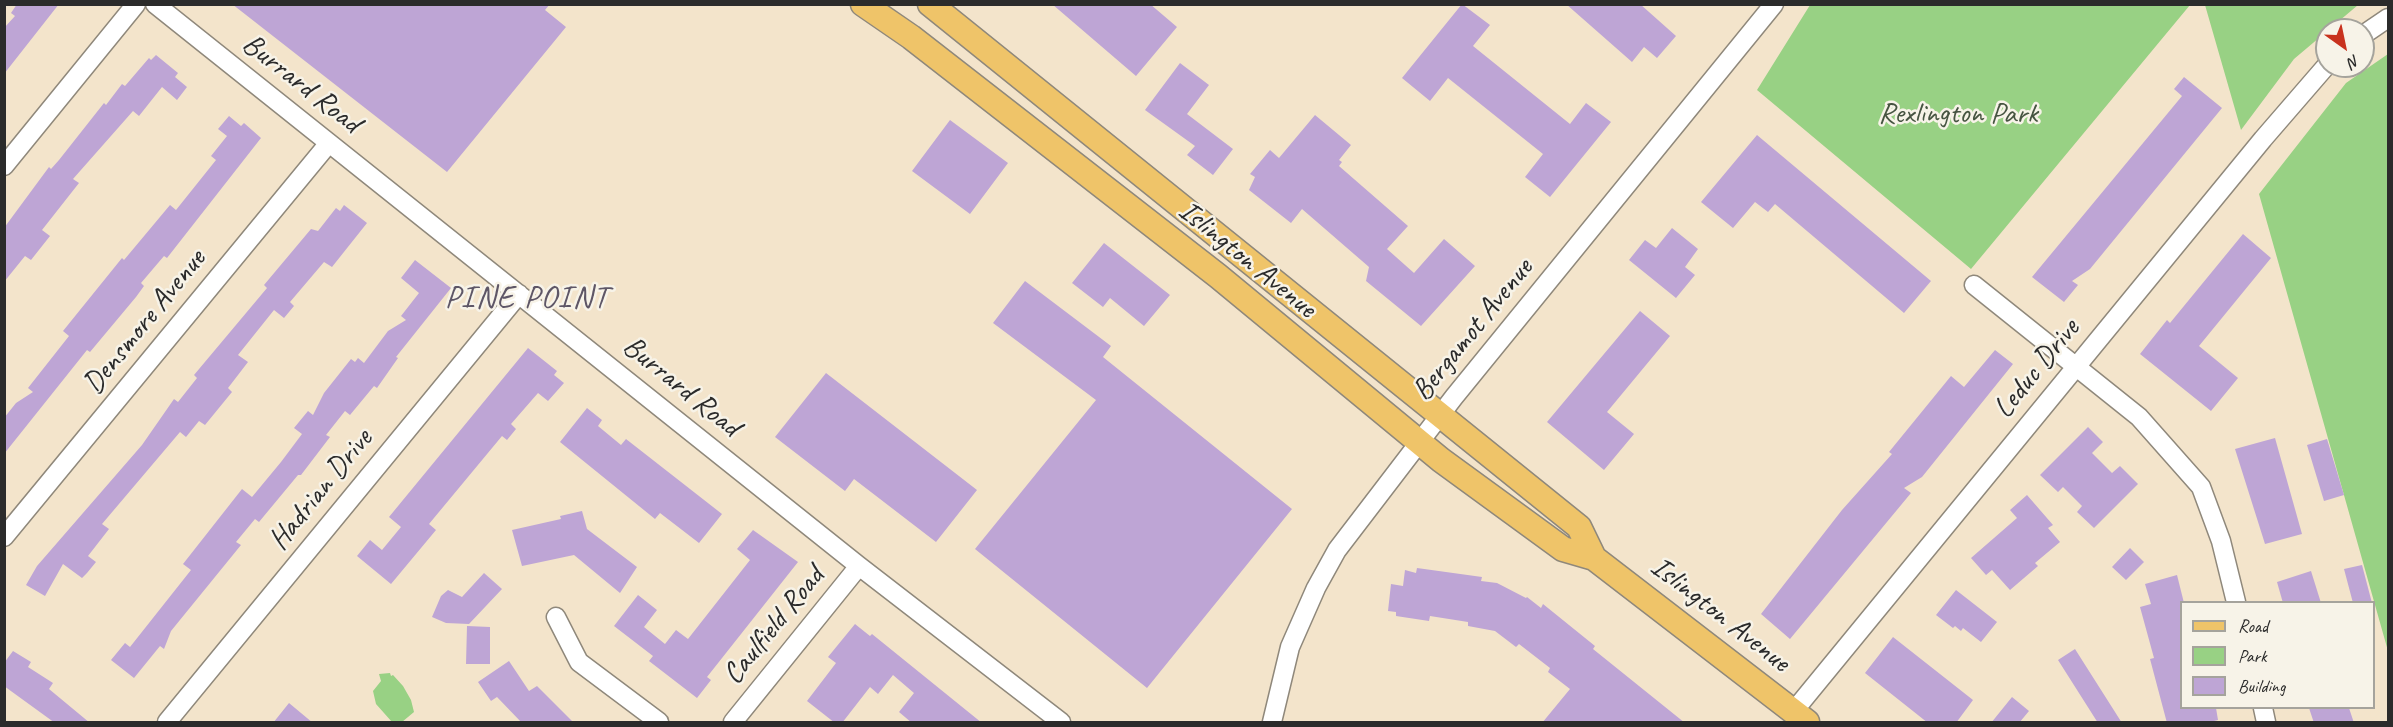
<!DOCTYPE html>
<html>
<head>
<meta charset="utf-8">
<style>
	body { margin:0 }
	#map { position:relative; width:2393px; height:727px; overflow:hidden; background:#f3e4cb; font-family:Caveat,sans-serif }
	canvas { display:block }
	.frame { position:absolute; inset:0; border:6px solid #2b2b2b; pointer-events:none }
	.legend { position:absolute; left:2180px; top:601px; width:195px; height:108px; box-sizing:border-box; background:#f7f3e8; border:2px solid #a5a39c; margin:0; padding:8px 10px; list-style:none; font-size:18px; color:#2b2b2b }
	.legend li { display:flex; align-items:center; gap:12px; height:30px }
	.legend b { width:30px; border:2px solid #a5a39c }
	.north { position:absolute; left:2315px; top:18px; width:60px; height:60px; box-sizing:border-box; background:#f7f3e8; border:2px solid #a5a39c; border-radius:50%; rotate:147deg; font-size:16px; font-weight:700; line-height:24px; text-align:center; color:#2b2b2b }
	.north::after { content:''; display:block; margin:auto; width:21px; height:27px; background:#c8321e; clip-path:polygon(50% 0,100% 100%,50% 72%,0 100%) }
</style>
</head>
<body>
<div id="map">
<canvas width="2393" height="727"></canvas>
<div class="frame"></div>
<ul class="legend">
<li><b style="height:8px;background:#efc469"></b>Road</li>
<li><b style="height:16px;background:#98d184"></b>Park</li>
<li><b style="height:16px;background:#bea5d5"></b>Building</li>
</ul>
<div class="north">N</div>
</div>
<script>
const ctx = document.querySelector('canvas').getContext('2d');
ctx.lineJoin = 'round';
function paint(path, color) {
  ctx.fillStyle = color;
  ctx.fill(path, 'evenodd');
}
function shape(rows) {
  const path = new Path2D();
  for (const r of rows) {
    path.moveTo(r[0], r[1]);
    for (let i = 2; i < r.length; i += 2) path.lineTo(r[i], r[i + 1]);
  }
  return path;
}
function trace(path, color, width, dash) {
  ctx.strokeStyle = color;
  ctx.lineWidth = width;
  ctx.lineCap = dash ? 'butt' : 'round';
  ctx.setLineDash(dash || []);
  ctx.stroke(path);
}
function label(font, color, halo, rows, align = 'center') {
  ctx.font = font + ' Caveat,sans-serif';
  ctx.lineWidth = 5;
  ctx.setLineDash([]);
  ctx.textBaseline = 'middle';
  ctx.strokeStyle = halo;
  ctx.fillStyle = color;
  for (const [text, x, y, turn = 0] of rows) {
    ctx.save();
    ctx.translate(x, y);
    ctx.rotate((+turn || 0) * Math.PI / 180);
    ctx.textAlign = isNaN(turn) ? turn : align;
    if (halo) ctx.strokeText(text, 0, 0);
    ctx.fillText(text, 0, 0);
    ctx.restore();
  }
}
paint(shape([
	[1810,5,1810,4,2190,5,1971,269,1757,90],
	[2205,5,2205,4,2358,5,2294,59,2241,130],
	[2388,54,2388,651,2259,194,2346,83],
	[390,673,391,676,393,675,403,686,411,700,414,712,402,722,392,722,376,704,373,691,381,681,379,674]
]), '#98d184');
paint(shape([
	[17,4,59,4,4,74,4,28,15,16,11,13],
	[232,4,550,4,545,10,566,27,447,172],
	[1052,4,1150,4,1177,27,1136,76],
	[1462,4,1490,25,1473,46,1570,124,1586,103,1611,122,1550,197,1525,177,1543,154,1448,78,1430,101,1402,78],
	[1566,4,1640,4,1676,36,1657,58,1644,47,1632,62],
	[156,55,178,73,175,77,187,87,177,100,162,87,139,116,133,111,73,179,79,183,42,230,50,236,31,260,25,256,4,282,4,228,49,167,51,169,59,160,104,103,106,105,122,84,125,86,149,58,151,60],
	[1180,63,1209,85,1187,114,1233,149,1213,175,1187,155,1195,146,1145,110],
	[2184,77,2222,108,2090,269,2072,281,2078,285,2064,302,2032,277,2182,96,2174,89],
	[1315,115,1351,145,1339,160,1342,162,1339,166,1408,226,1387,249,1414,273,1444,239,1475,266,1421,326,1366,281,1369,267,1302,209,1291,223,1249,190,1255,177,1250,174,1270,150,1279,158],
	[229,116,241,126,244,123,261,138,167,258,164,256,141,283,144,286,136,297,90,352,87,350,4,454,4,418,16,403,33,392,28,388,69,336,63,331,122,258,124,260,170,205,176,210,216,160,211,156,227,136,218,129],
	[950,120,1008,163,970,214,912,171],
	[1757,135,1931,281,1904,313,1775,204,1768,212,1755,202,1733,228,1701,202],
	[344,205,367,223,332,267,324,262,290,302,294,306,284,318,274,310,238,355,248,362,228,388,232,392,205,425,199,421,186,437,180,432,102,524,109,529,88,556,96,562,87,573,82,578,63,564,45,596,26,585,37,566,142,445,174,399,178,402,197,378,194,375,267,288,264,285,311,229,318,231,336,208,340,211],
	[1672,228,1698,249,1685,267,1695,275,1676,298,1629,260,1645,240,1656,248],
	[2243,234,2271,258,2199,346,2238,378,2211,411,2140,354,2167,320,2170,323],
	[1104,243,1170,295,1144,326,1110,298,1103,307,1072,283],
	[415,260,451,288,396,357,398,358,377,388,374,386,350,415,345,411,326,435,330,437,301,475,298,475,259,522,255,519,236,542,241,545,171,631,164,649,160,646,134,678,111,660,125,643,130,647,191,570,183,564,242,489,252,497,281,462,302,434,294,428,308,411,313,415,324,393,351,359,355,362,358,358,364,363,388,331,406,320,401,316,419,293,401,278],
	[1025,281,1111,346,1103,357,1292,509,1147,688,975,549,1096,400,993,323],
	[1640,311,1670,336,1607,412,1634,434,1604,470,1547,422],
	[528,348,557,371,554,375,564,383,548,401,538,393,511,424,516,429,507,440,502,436,429,524,436,530,391,584,357,556,370,540,382,550,401,527,389,517],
	[1995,350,2013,364,1922,477,1904,488,1911,493,1790,639,1761,614,1842,510,1892,454,1889,452,1951,376,1964,387],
	[826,373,977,490,936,542,854,479,845,491,775,437],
	[587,408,602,420,598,426,621,445,626,439,722,514,699,543,660,513,655,519,560,442],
	[2088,427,2103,442,2092,453,2112,473,2120,466,2138,484,2094,528,2077,512,2082,506,2063,487,2058,492,2040,475],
	[2275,438,2302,534,2265,544,2235,449],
	[2327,439,2344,495,2324,501,2307,445],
	[2027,495,2053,525,2048,528,2060,542,2035,563,2038,566,2010,590,1992,570,1986,575,1971,558,2017,518,2010,510],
	[582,511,587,529,637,567,620,593,574,555,522,566,512,530,561,519,560,516],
	[753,530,798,562,707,677,711,680,697,698,649,661,653,656,614,626,638,595,657,610,644,627,665,644,676,630,688,639,750,560,737,549],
	[2130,548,2144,562,2126,580,2112,567],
	[2362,565,2372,603,2353,603,2344,569],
	[1417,568,1482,577,1481,581,1497,583,1526,598,1527,597,1541,608,1543,604,1595,646,1593,649,1685,723,1542,723,1570,689,1548,672,1550,668,1519,644,1516,647,1495,631,1468,626,1468,622,1430,616,1429,621,1396,616,1396,612,1388,611,1391,584,1403,586,1405,570,1416,573],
	[2311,571,2321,603,2283,603,2277,582],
	[484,573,502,589,469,624,446,623,432,617,441,596,448,590,462,597],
	[2177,575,2184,603,2181,603,2181,708,2216,708,2218,720,2206,723,2167,723,2150,659,2154,658,2140,607,2151,604,2145,584],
	[1956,590,1997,622,1981,642,1963,628,1961,631,1955,626,1953,628,1936,615],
	[855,624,870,636,872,634,982,723,912,723,899,712,914,693,893,675,878,694,870,687,842,723,835,723,807,701,836,663,828,657],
	[467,626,490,627,490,664,466,664],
	[1893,637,1973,700,1956,723,1928,723,1865,673],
	[2075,649,2122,723,2098,723,2058,660],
	[13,651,31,662,28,667,53,683,49,689,90,723,55,723,4,686,4,663],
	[509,661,529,691,537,686,574,723,522,723,497,697,491,701,478,682],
	[2012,697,2029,711,2019,723,1991,723],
	[289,703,313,723,273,723],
	[2309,708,2349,708,2354,723,2314,723]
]), '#bea5d5');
const minor = shape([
	[155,4,859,566,1061,722],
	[2363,35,2388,18],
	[4,166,136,4],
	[1974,285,2139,417,2201,487,2221,541,2236,602],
	[4,537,329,143],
	[556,617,579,662,659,722],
	[2263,708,2266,722],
	[1793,712,2263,139,2327,65],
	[167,722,519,294],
	[733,722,859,566],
	[1272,722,1290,647,1316,588,1337,550,1454,397,1774,4]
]);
const major = shape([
	[863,4,911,37,1218,276,1441,460,1563,549,1594,558,1807,722],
	[930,4,1579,527,1594,558]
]);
trace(minor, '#8f887b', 21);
trace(major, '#8f887b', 27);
trace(minor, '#fff', 18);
trace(major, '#efc469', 24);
label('30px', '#2b2b2b', '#f7f3e8', [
	["Burrard Road",301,84,38],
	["Islington Avenue",1247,260,39],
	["Densmore Avenue",145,322,-51],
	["Bergamot Avenue",1473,330,-51],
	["Leduc Drive",2037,369,-51],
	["Burrard Road",681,387,39],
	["Hadrian Drive",321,490,-51],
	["Islington Avenue",1720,615,38],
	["Caulfield Road",774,626,-51]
]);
label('30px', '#465441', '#f7f3e8', [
	["Rexlington Park",1958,114]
]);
ctx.letterSpacing = '1.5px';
label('32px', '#5e5666', '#f7f3e8', [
	["PINE POINT",527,299]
]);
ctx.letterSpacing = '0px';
</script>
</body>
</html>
